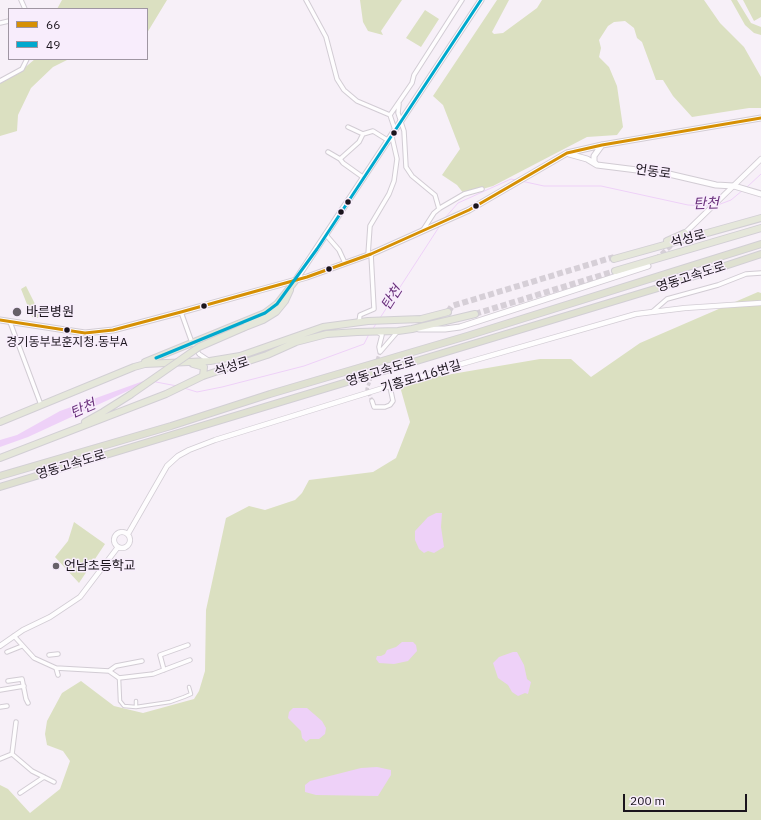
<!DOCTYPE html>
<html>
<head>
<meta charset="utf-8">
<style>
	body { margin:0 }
	#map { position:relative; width:761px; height:820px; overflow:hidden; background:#f7f0f8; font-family:"IBM Plex Sans",sans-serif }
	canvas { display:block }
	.legend { position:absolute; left:8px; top:8px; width:140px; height:52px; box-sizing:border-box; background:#f8edfc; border:1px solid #9f96a2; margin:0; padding:5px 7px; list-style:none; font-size:12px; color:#1a141c }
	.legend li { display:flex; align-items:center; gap:8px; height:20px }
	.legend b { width:20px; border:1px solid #9f96a2 }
	.scale { position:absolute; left:623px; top:794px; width:124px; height:18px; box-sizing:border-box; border:2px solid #1a141c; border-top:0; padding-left:5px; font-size:12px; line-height:14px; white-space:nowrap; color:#1a141c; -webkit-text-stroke:3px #f8edfc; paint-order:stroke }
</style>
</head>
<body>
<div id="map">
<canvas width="761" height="820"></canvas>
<ul class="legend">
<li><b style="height:5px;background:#d69004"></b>66</li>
<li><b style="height:5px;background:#00a9ce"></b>49</li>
</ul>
<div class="scale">200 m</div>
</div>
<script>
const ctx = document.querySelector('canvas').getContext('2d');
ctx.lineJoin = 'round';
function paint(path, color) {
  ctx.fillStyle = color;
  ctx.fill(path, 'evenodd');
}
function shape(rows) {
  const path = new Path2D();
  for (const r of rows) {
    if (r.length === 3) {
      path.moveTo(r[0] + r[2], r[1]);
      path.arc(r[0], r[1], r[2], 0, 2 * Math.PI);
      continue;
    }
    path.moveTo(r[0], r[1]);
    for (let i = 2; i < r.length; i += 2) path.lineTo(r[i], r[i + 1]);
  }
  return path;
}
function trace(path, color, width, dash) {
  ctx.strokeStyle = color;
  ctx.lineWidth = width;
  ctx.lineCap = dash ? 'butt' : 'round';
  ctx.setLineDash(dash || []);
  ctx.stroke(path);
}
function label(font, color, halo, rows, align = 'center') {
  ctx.font = font + ' "IBM Plex Sans","Noto Sans KR",sans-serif';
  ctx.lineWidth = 3;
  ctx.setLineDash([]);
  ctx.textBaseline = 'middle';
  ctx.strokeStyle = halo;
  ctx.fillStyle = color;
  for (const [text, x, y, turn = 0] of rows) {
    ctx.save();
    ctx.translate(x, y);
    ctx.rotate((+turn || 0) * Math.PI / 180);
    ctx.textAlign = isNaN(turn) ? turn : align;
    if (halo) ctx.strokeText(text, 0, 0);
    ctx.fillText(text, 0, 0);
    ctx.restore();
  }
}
paint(shape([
	[62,0,167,0,147,33,147,9,57,9],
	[360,0,402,0,381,31,383,35,368,31,363,22],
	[497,0,509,0,492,32,494,34,503,33,537,8,542,0,704,0,720,23,744,47,761,77,761,108,749,108,692,117,673,96,663,80,656,80,642,42,637,38,634,28,625,21,614,22,608,26,599,40,601,48,599,57,609,67,617,86,623,127,617,135,587,137,493,186,464,194,457,185,442,175,460,149,443,105,433,96],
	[731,0,737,0,751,23,761,27,761,35,754,33,745,25],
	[743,0,761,0,761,17,754,21],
	[425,10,439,19,421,47,406,38],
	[35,59,69,59,53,67,31,88,18,115,17,131,0,136,0,82,22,70],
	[26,286,40,314,38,318,32,317,21,289],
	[758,292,761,293,761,820,0,820,0,785,8,789,30,813,60,789,70,761,63,751,47,745,45,734,47,721,62,693,81,681,114,706,143,713,194,699,199,691,205,671,206,610,226,518,249,506,265,510,295,500,302,493,309,480,373,472,396,458,410,422,399,383,540,359,571,359,591,377,640,343],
	[74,522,105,544,79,583,55,557,68,541]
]), '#dbe0c1');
paint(shape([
	[149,379,157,382,145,383,28,437,0,447,0,440,17,435,60,411],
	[436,513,442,513,441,527,444,547,434,553,428,551,424,553,419,549,415,540,415,531,428,517],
	[402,642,413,642,416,645,417,651,408,661,394,664,379,663,376,659,377,656,381,656,385,654,387,650,396,647],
	[513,652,517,652,524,665,527,679,531,682,528,694,525,693,518,696,512,692,508,685,498,678,493,663,499,657],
	[293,708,307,708,322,721,326,728,325,734,319,739,310,739,306,742,302,738,301,731,288,718,289,712],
	[377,767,391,770,391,775,378,796,316,795,305,792,305,785,310,781,361,768]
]), '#eed1f8');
trace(shape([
	[521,181,544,186,601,186,688,205,710,206],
	[747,187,761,174],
	[715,206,731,200,743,190],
	[444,219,458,203,511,179,516,180],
	[380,318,439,227],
	[372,330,376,324],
	[156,382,177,386],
	[184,388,197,392,222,387,304,366,364,344,369,334]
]), '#eed1f8', 1);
trace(shape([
	[372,401,367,389,380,352]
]), '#d6cfd7', 3.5, [3.5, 2]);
trace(shape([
	[656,259,674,243]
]), '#d6cfd7', 5, [5, 2.5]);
trace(shape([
	[448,312,452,306,614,257],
	[475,314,615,271]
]), '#d6cfd7', 6, [6, 3]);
const pedestrian = shape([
	[119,678,120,701,124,706,136,707,170,702,184,697,191,694,189,687],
	[136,707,136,701]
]);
const minor = shape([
	[21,0,25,9],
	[306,0,326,37,337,79,344,90,357,101,390,115],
	[0,23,9,21],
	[0,81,22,69,27,59],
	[399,104,398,113,404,131,406,167,412,176,435,195,439,209],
	[348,127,363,134],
	[395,130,390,115,412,83,414,75,462,0],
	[328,152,340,159,359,142,363,134,373,131,389,141],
	[340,159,343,163,364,178],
	[423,230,434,213,440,208,464,194,482,189],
	[326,235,339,250,345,263],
	[368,255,370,226,389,194,394,181,397,159,392,137],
	[181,312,191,340,199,354,208,360],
	[652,312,667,299,718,285,746,274,761,273],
	[10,322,41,405],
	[359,322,360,315,374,309,371,254],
	[379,333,382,335,379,347,380,352,398,331],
	[372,401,374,407,385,407,390,405,393,401,390,387],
	[14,636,34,658,56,668,109,671,116,666,142,661],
	[7,652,22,646],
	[49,655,58,654],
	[56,668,58,675],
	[164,670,160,655,188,645],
	[109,671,119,678,153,674,190,660],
	[8,681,22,679,26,699,28,703],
	[0,690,24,686],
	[0,707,7,706],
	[12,754,32,771,54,782],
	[0,759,12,754,16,722],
	[20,793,44,777]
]);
const tertiary = shape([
	[685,233,761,159],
	[122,540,8],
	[128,534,167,466,178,456,189,450,215,440,451,367,636,314,685,308,761,303],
	[0,646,23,630,50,617,80,597,118,547]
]);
const secondary = shape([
	[569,154,587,159,597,165,669,174,716,185,734,186,761,194],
	[596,164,594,162,594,156,602,145],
	[295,281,481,0],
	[0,320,85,333,113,330,181,312,307,277,371,254,469,210,567,153,602,145,761,118],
	[419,329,445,329,460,327,648,266]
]);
const trunk = shape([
	[667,241,685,233],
	[614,259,761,218],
	[615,271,761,228],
	[245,327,263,320,276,312,285,301,290,290],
	[145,362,265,313,277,304,295,281],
	[193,364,204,367,203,376],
	[0,422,134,367,145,364,210,361,240,356,323,327,368,321,421,319,448,312],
	[85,422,103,412,130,395],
	[0,458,166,394,203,376,267,355,296,342,327,334,357,332,398,331,412,329,475,314]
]);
const motorway = shape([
	[0,476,171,426,270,394,467,336,761,244],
	[0,487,658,288,761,254]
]);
trace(pedestrian, '#d2ccd4', 4.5);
trace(minor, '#d2ccd4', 5.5);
trace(tertiary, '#d2ccd4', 6);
trace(secondary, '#d2ccd4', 7);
trace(trunk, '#d2cfd4', 8);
trace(motorway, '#d2cfd4', 8);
trace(pedestrian, '#fefdfe', 2.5);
trace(minor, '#fefdfe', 3.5);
trace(tertiary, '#fefdfe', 4.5);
trace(secondary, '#fefdfe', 5);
trace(trunk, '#e5e7da', 6);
trace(motorway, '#dfe1d1', 6);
const trunkBridge = shape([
	[130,395,199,347,245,327]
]);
trace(trunkBridge, '#d2cfd4', 8, []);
trace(trunkBridge, '#e5e7da', 6);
trace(shape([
	[0,320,85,333,113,330,181,312,307,277,371,254,469,210,567,153,602,145,761,118]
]), '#d69004', 3);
trace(shape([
	[156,358,265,313,277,304,317,249,481,0]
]), '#00a9ce', 3);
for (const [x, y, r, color] of [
	[394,133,3.5,"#1a141c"],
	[348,202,3.5,"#1a141c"],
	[476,206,3.5,"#1a141c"],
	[341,212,3.5,"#1a141c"],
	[329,269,3.5,"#1a141c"],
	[204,306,3.5,"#1a141c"],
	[17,312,5,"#676169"],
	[67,330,3.5,"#1a141c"],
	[56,566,4,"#676169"]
]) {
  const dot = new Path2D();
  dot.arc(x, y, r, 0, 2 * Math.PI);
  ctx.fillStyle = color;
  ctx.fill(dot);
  trace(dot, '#f8edfc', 1.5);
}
label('12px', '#1a141c', '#f8edfc', [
	["경기동부보훈지청.동부A",67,343]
]);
label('13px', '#1a141c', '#f8edfc', [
	["언동로",653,172,8],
	["석성로",688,239,-15],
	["영동고속도로",691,277,-18],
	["석성로",232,367,-18],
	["영동고속도로",381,372,-17],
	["기흥로116번길",421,377,-17],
	["영동고속도로",71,465,-17]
]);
label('13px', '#1a141c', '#f8edfc', [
	["바른병원",26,312],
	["언남초등학교",64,566]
], 'left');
label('italic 14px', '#6a317c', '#f8edfc', [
	["탄천",706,204,-2],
	["탄천",392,298,-58],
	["탄천",83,409,-24]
]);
</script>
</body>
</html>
